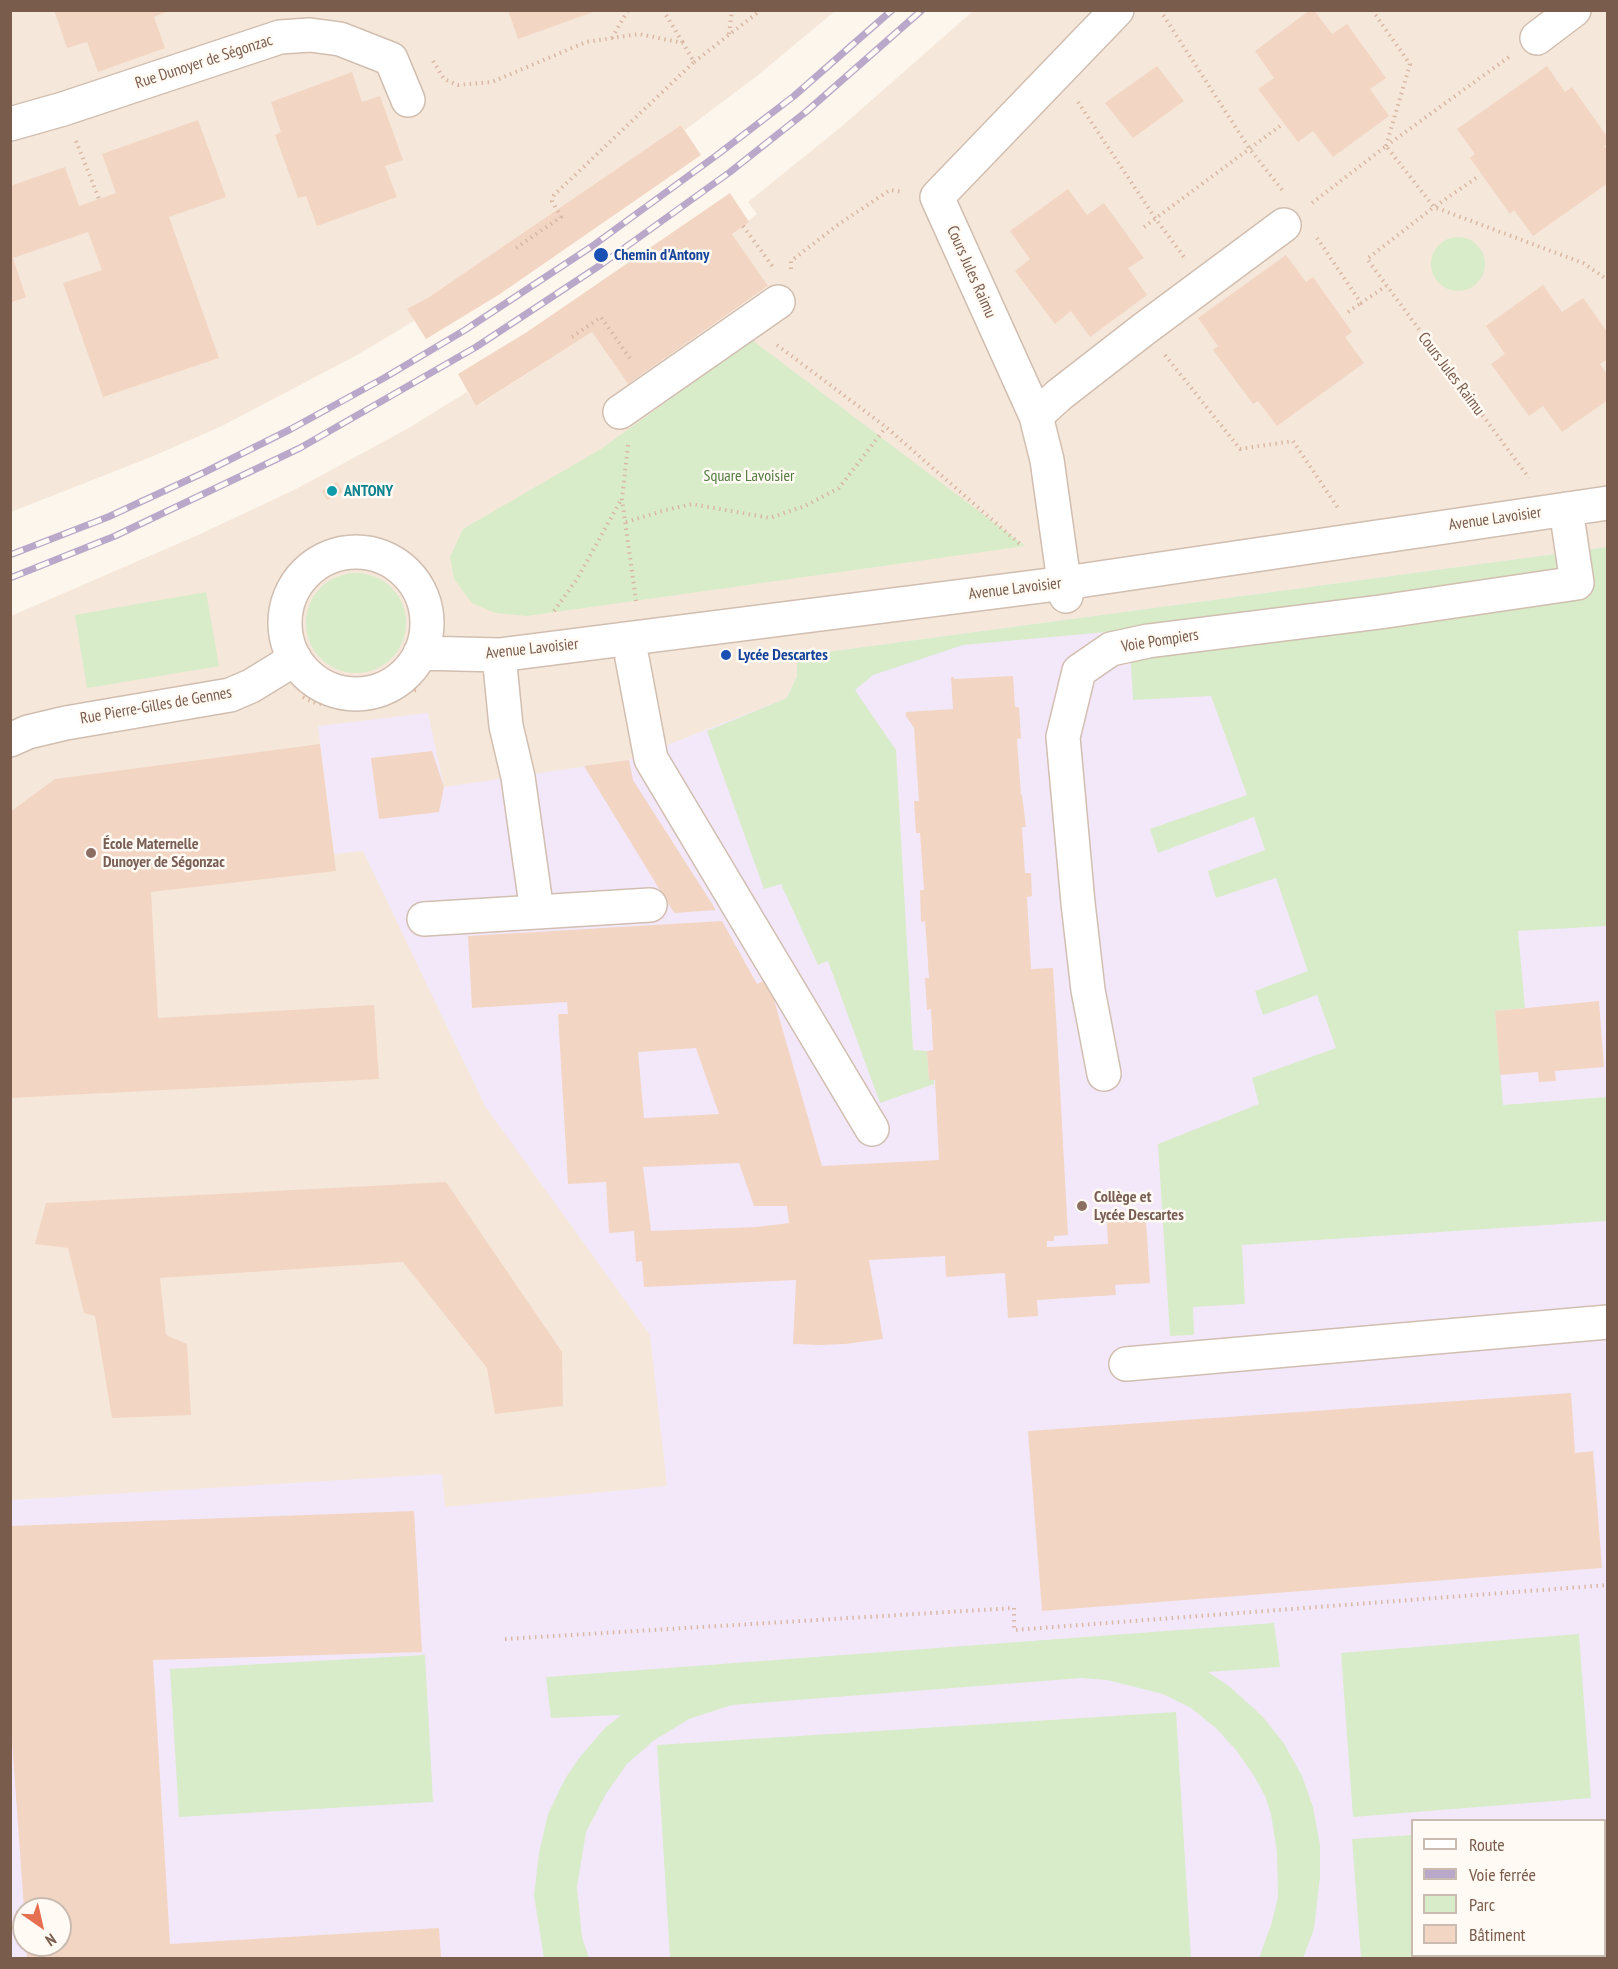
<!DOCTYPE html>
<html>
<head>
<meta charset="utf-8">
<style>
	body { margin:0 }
	#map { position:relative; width:1618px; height:1969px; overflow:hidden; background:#fdf6ec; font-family:"PT Sans Narrow",sans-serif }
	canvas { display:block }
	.frame { position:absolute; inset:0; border:12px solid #7a5c4d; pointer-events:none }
	.legend { position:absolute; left:1411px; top:1819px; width:195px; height:138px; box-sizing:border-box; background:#fffaf3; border:2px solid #cabbb1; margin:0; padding:8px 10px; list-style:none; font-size:18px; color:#7a5c4d }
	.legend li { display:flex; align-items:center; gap:12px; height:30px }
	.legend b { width:30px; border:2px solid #cabbb1 }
	.north { position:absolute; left:12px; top:1897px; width:60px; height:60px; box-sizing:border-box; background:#fffaf3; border:2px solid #cabbb1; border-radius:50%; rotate:146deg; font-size:16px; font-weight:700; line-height:24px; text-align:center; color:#7a5c4d }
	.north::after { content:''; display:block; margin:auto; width:21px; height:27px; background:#e76f51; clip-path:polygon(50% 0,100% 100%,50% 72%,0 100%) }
</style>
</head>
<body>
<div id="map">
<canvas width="1618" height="1969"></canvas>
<div class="frame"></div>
<ul class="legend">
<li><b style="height:8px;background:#fff"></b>Route</li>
<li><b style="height:8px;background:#b9a8c9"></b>Voie ferrée</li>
<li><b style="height:16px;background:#d8ecc9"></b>Parc</li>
<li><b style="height:16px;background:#f3d5c3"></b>Bâtiment</li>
</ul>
<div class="north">N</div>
</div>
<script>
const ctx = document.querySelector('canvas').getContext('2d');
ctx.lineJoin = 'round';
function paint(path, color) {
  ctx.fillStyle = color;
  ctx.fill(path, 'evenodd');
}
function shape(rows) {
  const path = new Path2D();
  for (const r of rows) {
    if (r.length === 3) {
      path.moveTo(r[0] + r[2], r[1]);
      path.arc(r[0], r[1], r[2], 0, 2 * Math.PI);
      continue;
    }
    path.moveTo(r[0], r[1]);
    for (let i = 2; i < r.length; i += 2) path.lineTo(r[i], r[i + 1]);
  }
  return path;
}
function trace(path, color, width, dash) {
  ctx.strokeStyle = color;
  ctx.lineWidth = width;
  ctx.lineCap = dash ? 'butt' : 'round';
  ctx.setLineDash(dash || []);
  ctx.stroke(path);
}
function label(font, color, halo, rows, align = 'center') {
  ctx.font = font + ' "PT Sans Narrow",sans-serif';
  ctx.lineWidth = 5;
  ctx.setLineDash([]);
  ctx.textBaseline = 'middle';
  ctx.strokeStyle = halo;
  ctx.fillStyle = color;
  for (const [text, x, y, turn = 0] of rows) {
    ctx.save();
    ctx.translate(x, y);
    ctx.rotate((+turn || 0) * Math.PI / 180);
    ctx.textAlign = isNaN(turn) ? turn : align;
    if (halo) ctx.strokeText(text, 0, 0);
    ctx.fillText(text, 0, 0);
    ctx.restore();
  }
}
paint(shape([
	[11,11,835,11,757,76,685,130,681,125,429,297,408,309,414,321,359,354,222,426,151,457,11,512],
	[973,11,1607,11,1607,1958,11,1958,11,616,198,535,296,489,407,429,467,392,477,406,592,332,628,384,768,287,732,234,757,214,748,202,841,127],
	[1412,1820,1604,1820,1604,1956,1412,1956],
	[24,1909,60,1909,60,1945,24,1945]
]), '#f5e8da');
paint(shape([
	[1607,547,1607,1958,11,1958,11,1500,442,1474,445,1507,667,1486,650,1335,485,1106,363,851,334,854,318,726,428,713,444,787,629,760,787,698,797,676,797,656],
	[1412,1820,1604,1820,1604,1956,1412,1956],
	[24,1909,60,1909,60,1945,24,1945]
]), '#f3e8fa');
paint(shape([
	[1458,264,27],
	[752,340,1025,546,527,616,495,613,472,603,454,579,450,557,463,529,601,449],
	[1607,547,1607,926,1518,931,1525,1008,1495,1011,1503,1105,1607,1097,1607,1221,1242,1245,1245,1304,1193,1307,1194,1335,1170,1336,1158,1144,1259,1104,1252,1078,1336,1048,1317,995,1263,1015,1255,991,1308,971,1276,878,1216,898,1208,871,1265,850,1254,817,1158,853,1150,829,1247,795,1211,696,1133,700,1129,630,963,645,873,675,855,690,896,750,913,1050,927,1051,929,1080,934,1079,934,1084,880,1103,828,961,818,965,781,884,764,889,707,731,787,698,797,676,797,656],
	[356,623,50],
	[206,592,219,666,87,688,75,615],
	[1274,1623,1280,1667,1208,1672,1230,1687,1262,1716,1283,1742,1302,1776,1313,1807,1320,1845,1320,1877,1314,1929,1303,1958,1259,1958,1272,1922,1278,1897,1277,1852,1271,1814,1265,1796,1253,1774,1236,1750,1216,1728,1191,1708,1163,1694,1107,1680,1082,1678,732,1705,689,1719,653,1741,627,1764,607,1792,586,1832,577,1887,582,1937,589,1958,544,1958,534,1895,539,1853,548,1814,565,1779,579,1758,605,1728,621,1715,551,1718,546,1677],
	[1579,1634,1591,1798,1353,1817,1341,1653],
	[425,1655,433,1802,179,1817,170,1669],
	[1176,1712,1191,1958,670,1958,657,1745],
	[1412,1835,1412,1956,1564,1956,1523,1958,1361,1958,1352,1839]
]), '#d8ecc9');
paint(shape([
	[54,10,171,10,154,17,165,48,98,72,87,42,67,48],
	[508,10,596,10,596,11,518,39],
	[1310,10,1314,10,1332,34,1347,24,1386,78,1370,89,1389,116,1333,157,1313,131,1298,142,1258,89,1274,78,1255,51],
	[1157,66,1184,101,1133,138,1105,103],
	[1547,66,1565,92,1572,87,1608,138,1608,144,1604,146,1608,151,1608,183,1533,236,1514,210,1510,214,1470,158,1475,154,1457,129],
	[352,72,362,102,380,96,403,160,385,166,397,197,317,226,306,196,298,198,275,135,281,132,271,102],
	[198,120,226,197,169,217,219,358,103,397,63,283,102,270,88,232,13,258,26,297,10,303,10,186,65,167,79,206,99,199,116,193,102,154],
	[681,125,701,155,500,294,426,339,407,309,429,297],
	[1068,189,1087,215,1104,203,1144,258,1128,268,1147,295,1090,337,1071,311,1055,324,1015,271,1030,259,1010,231],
	[730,193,749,222,732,234,768,286,628,384,592,332,476,406,458,374,527,332],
	[1286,255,1306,282,1313,277,1352,332,1345,337,1364,363,1277,426,1258,401,1253,404,1213,350,1218,346,1198,318],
	[1543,285,1562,312,1583,298,1608,333,1608,359,1600,364,1608,375,1608,400,1562,432,1543,406,1529,416,1491,364,1505,354,1486,326],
	[337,482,343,492,327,500,322,491],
	[1013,676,1015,707,1019,707,1021,738,1017,739,1021,795,1022,795,1026,827,1022,827,1025,873,1031,873,1032,896,1027,897,1031,969,1053,968,1057,1033,1068,1235,1054,1236,1054,1241,1047,1241,1047,1247,1108,1244,1107,1222,1146,1220,1150,1283,1115,1285,1116,1295,1037,1300,1038,1316,1008,1318,1005,1273,946,1277,945,1256,869,1260,883,1339,845,1344,819,1345,793,1344,796,1280,644,1287,642,1261,636,1262,634,1231,609,1233,606,1182,568,1184,558,1014,568,1014,567,1002,472,1008,468,936,722,921,757,984,768,979,822,1166,939,1160,935,1080,929,1080,927,1051,933,1050,931,1009,927,1010,925,978,929,978,925,921,921,922,920,890,924,890,920,833,916,833,914,801,919,801,914,728,906,716,906,712,953,709,951,677,954,677,954,679],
	[696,1048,719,1114,644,1118,638,1052],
	[739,1163,754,1206,787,1206,789,1223,757,1227,651,1231,643,1167],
	[320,744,336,871,151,892,158,1018,374,1005,379,1079,10,1098,10,812,55,779],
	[432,751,444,787,439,812,379,819,371,758],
	[629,760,633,780,716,910,674,913,584,766],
	[1599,1001,1604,1067,1555,1071,1556,1081,1539,1082,1538,1072,1500,1075,1495,1011],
	[446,1182,562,1352,563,1406,495,1414,487,1368,403,1262,160,1278,166,1335,187,1344,191,1415,112,1418,95,1316,84,1313,68,1248,35,1244,46,1203],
	[1571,1393,1575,1453,1593,1451,1602,1568,1042,1611,1028,1431],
	[414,1511,422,1652,153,1660,170,1944,439,1928,441,1958,27,1958,26,1945,60,1945,60,1909,24,1909,10,1712,10,1526]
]), '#f3d5c3');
const minor = shape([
	[1537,38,1574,10],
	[10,124,63,109,280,37,310,35,340,39,391,59,408,100],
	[620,412,778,302],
	[1036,416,1059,395,1144,329,1284,225],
	[356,623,71],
	[1066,596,1047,460,1036,416,937,197,1117,10],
	[420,653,499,655,1065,583,1608,503],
	[499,655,506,726,518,777,537,912],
	[632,658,651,759,872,1129],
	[10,740,28,732,66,723,230,695,251,686,295,659],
	[424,919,650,905],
	[1104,1074,1088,990,1078,903,1063,737,1079,671,1111,649,1148,641,1380,612,1577,583,1566,509],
	[1126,1364,1608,1322]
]);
trace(minor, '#d1beb0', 36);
trace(shape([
	[663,10,683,43],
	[1160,10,1249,148,1283,191],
	[1372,10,1410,64,1386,146],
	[729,34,732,10],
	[612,38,628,10],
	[433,61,444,79,458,85,492,82,586,42,639,34,683,43,694,62,554,195,552,201,561,217,513,250],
	[694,62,761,10],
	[1078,102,1155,218,1184,257],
	[76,141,99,199],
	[1386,146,1509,57],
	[1476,178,1434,207,1367,259,1529,478],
	[1312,203,1386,146,1434,207,1583,263,1608,280],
	[743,226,773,267],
	[1144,227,1280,126],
	[1317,238,1361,303,1386,286],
	[791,269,791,261,839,224,890,190,902,192],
	[1348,312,1361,303],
	[572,337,601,317,631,360],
	[777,345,886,427,1021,545],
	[1165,355,1240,449,1293,441,1338,508],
	[628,445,622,499,636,601],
	[626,522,662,511,692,504,770,518,805,506,839,488,886,427],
	[554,611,577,579,621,500],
	[303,697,317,704,416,690],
	[505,1639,1014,1608,1014,1630,1608,1585]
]), '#d9b8a5', 4, [1.5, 4.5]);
trace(minor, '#fff', 33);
const rail = shape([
	[10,555,108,517,205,472,291,429,384,378,465,330,591,247,717,155,794,96,892,10],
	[10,578,115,536,300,448,476,347,602,264,730,172,807,111,922,10]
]);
trace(rail, '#b9a8c9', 7);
trace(rail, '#fffaf3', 4.5, [14]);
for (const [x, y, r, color] of [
	[601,255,8,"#1a4fb4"],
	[332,491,6,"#0f9aa8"],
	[726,655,6,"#1a4fb4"],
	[91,853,6,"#8d6e63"],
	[1082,1206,6,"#8d6e63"]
]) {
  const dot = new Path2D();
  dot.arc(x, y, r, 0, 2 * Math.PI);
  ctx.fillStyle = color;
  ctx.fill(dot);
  trace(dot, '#fffaf3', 2);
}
label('16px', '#7a5c4d', '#fffaf3', [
	["Rue Dunoyer de Ségonzac",204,62,-18],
	["Cours Jules Raimu",971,272,66],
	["Cours Jules Raimu",1451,374,53],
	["Avenue Lavoisier",1495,519,-8],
	["Avenue Lavoisier",1015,589,-7],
	["Voie Pompiers",1160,641,-9],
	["Avenue Lavoisier",532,649,-6],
	["Rue Pierre-Gilles de Gennes",156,706,-10]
]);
label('bold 16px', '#164399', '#fffaf3', [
	["Chemin d'Antony",614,255],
	["Lycée Descartes",738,655]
], 'left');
label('16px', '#537a41', '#fffaf3', [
	["Square Lavoisier",749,476]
]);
label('bold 16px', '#0d838f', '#fffaf3', [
	["ANTONY",344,491]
], 'left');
label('bold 16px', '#785e54', '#fffaf3', [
	["École Maternelle",103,844],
	["Dunoyer de Ségonzac",103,862],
	["Collège et",1094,1197],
	["Lycée Descartes",1094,1215]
], 'left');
</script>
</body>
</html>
